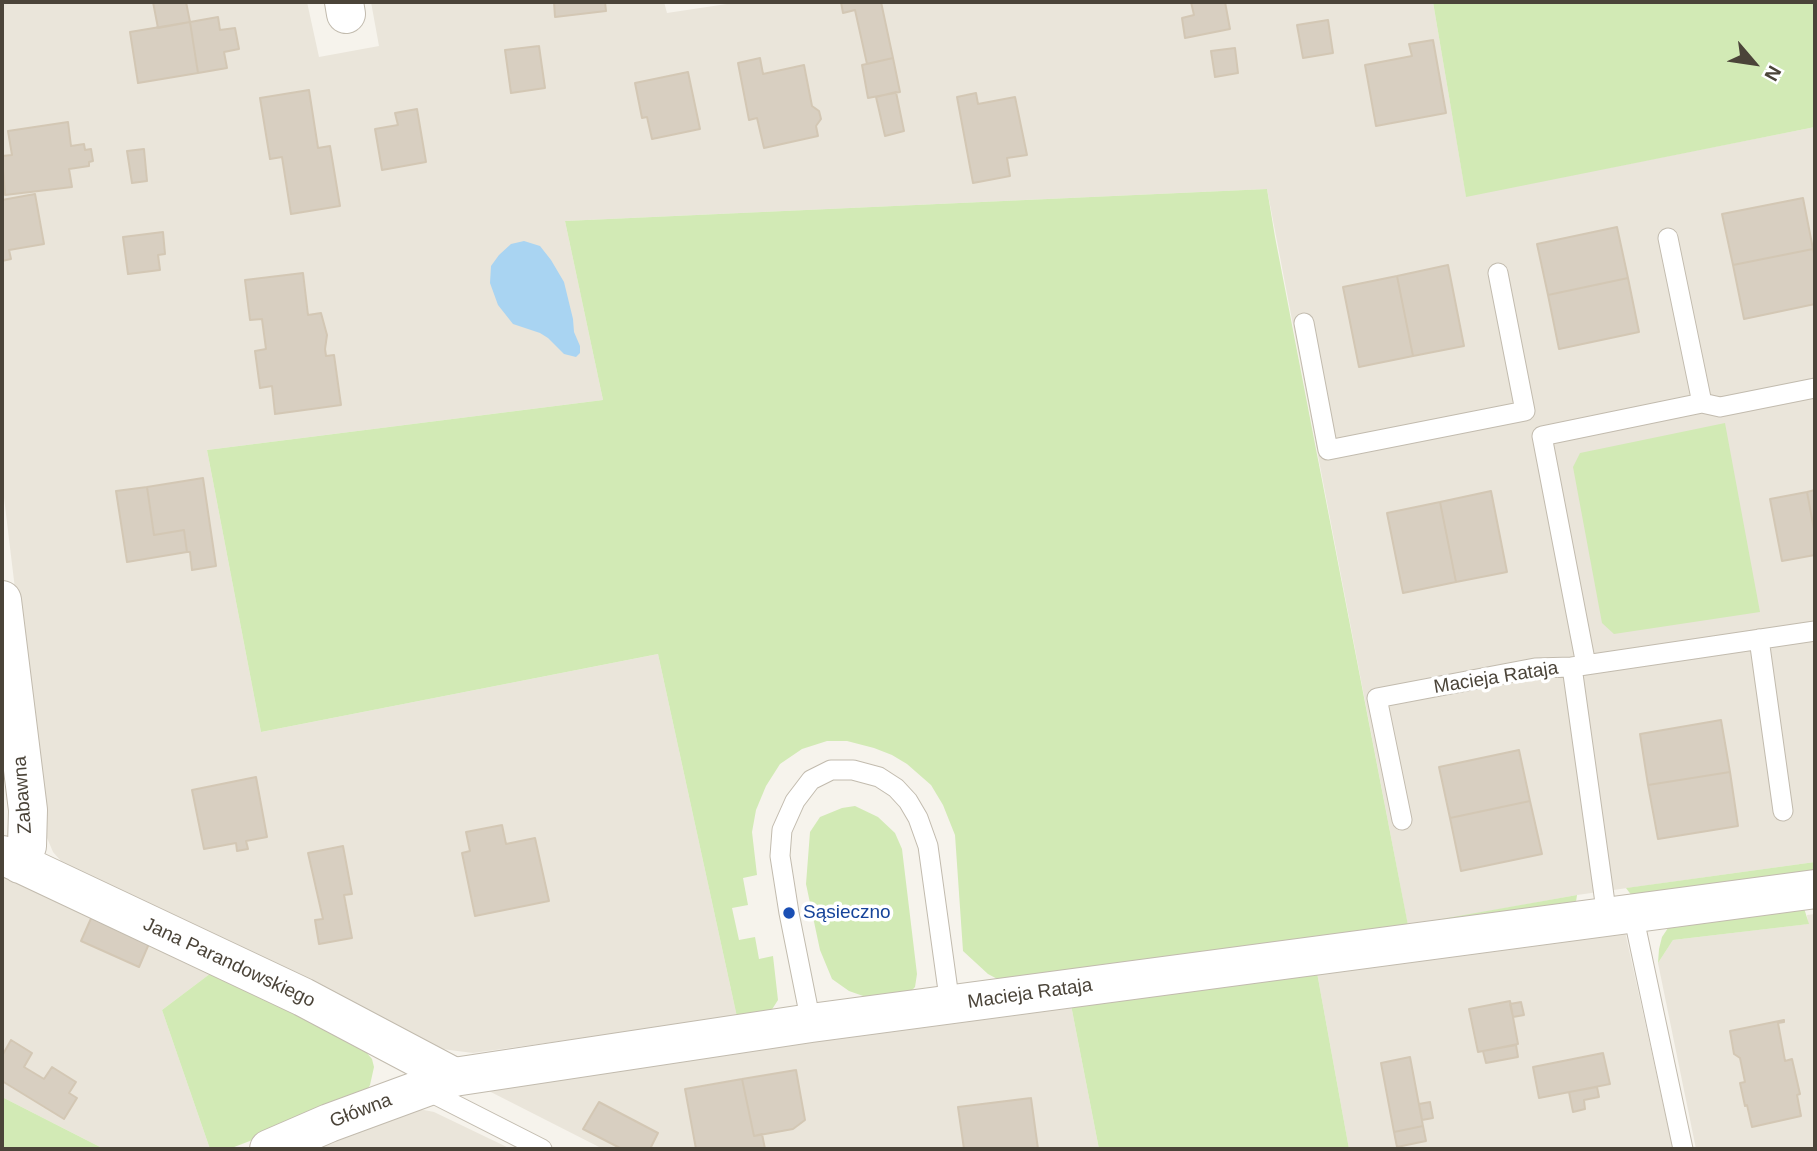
<!DOCTYPE html>
<html>
<head>
<meta charset="utf-8">
<style>
	body { margin:0 }
	#map { position:relative; width:1817px; height:1151px; overflow:hidden; background:#f6f3ec; font-family:Arial,sans-serif }
	canvas { display:block }
	.frame { position:absolute; inset:0; border:4px solid #4b4439; pointer-events:none }
	.north { position:absolute; left:1719px; top:28px; width:70px; height:70px; -webkit-text-stroke:5px #fff; paint-order:stroke; rotate:119deg; font-size:19px; font-weight:700; line-height:28px; text-align:center; color:#4b4439 }
	.north::after { content:''; display:block; margin:auto; width:24px; height:32px; background:#4b4439; clip-path:polygon(50% 0,100% 100%,50% 72%,0 100%) }
</style>
</head>
<body>
<div id="map">
<canvas width="1817" height="1151"></canvas>
<div class="frame"></div>
<div class="north">N</div>
</div>
<script>
const ctx = document.querySelector('canvas').getContext('2d');
ctx.lineJoin = 'round';
function paint(path, color) {
  ctx.fillStyle = color;
  ctx.fill(path, 'evenodd');
}
function shape(rows) {
  const path = new Path2D();
  for (const r of rows) {
    path.moveTo(r[0], r[1]);
    for (let i = 2; i < r.length; i += 2) path.lineTo(r[i], r[i + 1]);
  }
  return path;
}
function trace(path, color, width, dash) {
  ctx.strokeStyle = color;
  ctx.lineWidth = width;
  ctx.lineCap = dash ? 'butt' : 'round';
  ctx.setLineDash(dash || []);
  ctx.stroke(path);
}
function label(font, color, halo, rows, align = 'center') {
  ctx.font = font + ' Arial,sans-serif';
  ctx.lineWidth = 7;
  ctx.setLineDash([]);
  ctx.textBaseline = 'middle';
  ctx.strokeStyle = halo;
  ctx.fillStyle = color;
  for (const [text, x, y, turn = 0] of rows) {
    ctx.save();
    ctx.translate(x, y);
    ctx.rotate((+turn || 0) * Math.PI / 180);
    ctx.textAlign = isNaN(turn) ? turn : align;
    if (halo) ctx.strokeText(text, 0, 0);
    ctx.fillText(text, 0, 0);
    ctx.restore();
  }
}
paint(shape([
	[2,2,307,2,319,57,379,46,371,2,664,2,667,13,740,2,1433,2,1466,196,1815,127,1815,862,1577,895,1408,926,1267,189,565,221,603,400,207,450,261,732,658,654,737,1017,473,1053,442,1049,69,870,53,852,45,833,42,813,2,481],
	[2,870,215,970,162,1010,210,1149,104,1149,2,1097],
	[1815,914,1815,1149,1696,1149,1658,963,1673,940,1808,924,1807,915],
	[1624,927,1673,1149,1349,1149,1316,967],
	[1071,1005,1099,1149,603,1149,481,1087],
	[414,1108,434,1112,511,1149,302,1149]
]), '#eae5da');
paint(shape([
	[1433,2,1815,2,1815,127,1466,197],
	[1267,189,1275,237,1408,925,1577,895,1576,902,1005,983,988,974,963,951,955,835,943,805,931,785,907,764,892,755,874,748,847,741,827,741,802,749,780,764,766,786,756,810,752,832,757,875,743,878,748,905,732,908,739,940,755,937,759,959,773,956,778,1000,771,1011,737,1017,658,654,261,732,207,450,603,400,565,221],
	[1725,423,1760,612,1614,634,1602,623,1573,467,1580,453],
	[855,806,878,817,895,833,902,849,917,974,915,987,906,996,866,997,849,991,832,979,820,950,806,884,810,832,820,817,842,808],
	[1815,862,1815,875,1632,896,1626,888],
	[1803,905,1809,924,1673,940,1658,963,1659,949,1662,937,1668,928],
	[1316,967,1349,1149,1099,1149,1071,1005],
	[215,970,366,1052,372,1059,374,1067,370,1085,365,1094,354,1101,229,1149,210,1149,162,1010],
	[2,1097,104,1149,2,1149]
]), '#d2eab5');
paint(shape([
	[524,241,540,246,551,260,564,282,573,319,574,332,580,346,580,353,576,357,564,354,548,338,540,333,513,324,498,305,490,283,491,266,499,255,511,244]
]), '#a9d4f2');
const building = shape([
	[153,2,186,2,190,22,158,28,153,2],
	[554,2,605,2,606,11,555,17,554,2],
	[841,2,881,2,893,58,867,64,855,10,843,13,841,2],
	[1191,2,1225,2,1230,29,1185,38,1182,18,1194,15,1191,2],
	[218,17,220,30,235,28,239,49,224,52,227,68,198,73,190,22,218,17],
	[1328,20,1333,53,1303,58,1297,25,1328,20],
	[190,22,198,73,138,83,130,32,190,22],
	[1433,40,1446,113,1376,126,1365,65,1412,56,1409,44,1433,40],
	[539,46,545,88,511,93,505,50,539,46],
	[1235,48,1238,73,1215,77,1211,51,1235,48],
	[760,58,763,74,804,65,812,106,819,111,821,119,816,126,818,136,764,148,757,118,749,120,738,63,760,58],
	[893,58,900,92,868,98,862,65,893,58],
	[688,72,700,129,652,139,647,117,642,118,635,83,688,72],
	[309,90,318,148,330,146,340,206,291,214,282,157,270,159,260,98,309,90],
	[896,92,904,131,885,136,876,97,896,92],
	[976,93,978,104,1015,97,1027,155,1007,158,1010,176,973,183,957,97,976,93],
	[417,109,426,162,382,170,375,129,398,125,395,113,417,109],
	[68,122,71,146,84,144,85,150,91,149,93,161,89,162,89,166,69,169,72,187,5,195,2,156,12,155,8,131,68,122],
	[144,149,147,181,132,183,127,151,144,149],
	[35,194,44,244,9,250,11,259,2,261,2,200,35,194],
	[1803,198,1813,249,1733,265,1722,214,1803,198],
	[1617,227,1628,278,1548,295,1537,244,1617,227],
	[163,232,165,254,158,255,160,270,128,274,123,237,163,232],
	[1813,249,1815,259,1815,304,1744,319,1733,265,1813,249],
	[1448,265,1464,346,1413,356,1397,276,1448,265],
	[303,273,308,315,321,313,327,335,325,349,326,356,334,355,341,405,275,414,272,386,260,388,255,351,266,349,262,319,250,320,245,280,303,273],
	[1397,276,1413,356,1359,367,1343,287,1397,276],
	[1628,278,1639,332,1559,349,1548,295,1628,278],
	[203,478,216,566,192,570,190,552,187,552,184,530,154,535,147,487,203,478],
	[147,487,154,535,184,530,187,552,127,562,116,491,147,487],
	[1815,490,1815,535,1807,492,1815,490],
	[1491,491,1507,572,1456,582,1440,502,1491,491],
	[1807,492,1815,535,1815,555,1782,561,1770,499,1807,492],
	[1440,502,1456,582,1403,593,1387,513,1440,502],
	[1721,720,1730,772,1648,785,1640,734,1721,720],
	[1519,750,1530,801,1450,818,1439,767,1519,750],
	[1730,772,1738,826,1658,839,1648,785,1730,772],
	[256,777,267,837,246,841,248,849,237,851,236,843,204,849,192,790,256,777],
	[1530,801,1542,854,1461,871,1450,818,1530,801],
	[502,825,506,844,535,838,549,901,475,916,462,853,470,851,466,832,502,825],
	[343,846,352,894,344,895,352,938,319,944,315,920,323,919,308,853,343,846],
	[93,914,151,939,139,967,81,941,93,914],
	[1510,1001,1518,1044,1478,1052,1469,1009,1510,1001],
	[1521,1002,1524,1015,1513,1017,1510,1004,1521,1002],
	[1784,1020,1784,1022,1778,1023,1785,1061,1792,1059,1800,1094,1797,1095,1801,1116,1752,1127,1747,1105,1745,1106,1740,1083,1745,1082,1740,1058,1734,1054,1730,1031,1784,1020],
	[11,1040,32,1053,24,1067,44,1079,52,1067,76,1082,69,1093,77,1098,64,1119,2,1081,2,1056,11,1040],
	[1516,1045,1518,1057,1486,1063,1483,1051,1516,1045],
	[1603,1053,1610,1084,1539,1098,1533,1067,1603,1053],
	[1410,1057,1423,1126,1394,1132,1381,1063,1410,1057],
	[796,1070,805,1120,793,1129,754,1136,742,1079,796,1070],
	[742,1079,754,1136,762,1134,765,1149,696,1149,685,1089,742,1079],
	[1597,1087,1599,1097,1584,1100,1585,1109,1573,1112,1569,1092,1597,1087],
	[1031,1098,1038,1149,964,1149,958,1107,1031,1098],
	[599,1102,658,1133,650,1149,622,1149,583,1129,599,1102],
	[1430,1102,1433,1118,1422,1120,1419,1104,1430,1102],
	[1423,1126,1426,1141,1397,1147,1394,1132,1423,1126]
]);
paint(building, '#d8cfc1');
trace(building, '#d3c7b4', 2);
const service = shape([
	[1668,238,1702,403,1720,407,1815,388],
	[1304,323,1328,450,1525,411,1498,273],
	[1759,639,1783,811],
	[1586,665,1542,436,1702,403],
	[1402,820,1377,698,1535,668,1572,667],
	[1633,914,1683,1149],
	[1607,917,1572,667,1815,631],
	[811,1023,789,913,780,856,782,830,795,801,811,780,831,770,853,770,879,777,896,788,908,801,918,818,928,846,950,1005],
	[424,1089,542,1149]
]);
const minor = shape([
	[344,2,346,14],
	[2,600,28,810,27,846,20,864],
	[2,855,303,997,454,1077]
]);
const tertiary = shape([
	[269,1149,329,1123,454,1077,811,1023,1815,889]
]);
trace(service, '#c2bbae', 21);
trace(minor, '#c2bbae', 40);
trace(tertiary, '#c2bbae', 40);
trace(service, '#fff', 19);
trace(minor, '#fff', 38);
trace(tertiary, '#fff', 38);
for (const [x, y, r, color] of [
	[789,913,7,"#1a4fb4"]
]) {
  const dot = new Path2D();
  dot.arc(x, y, r, 0, 2 * Math.PI);
  ctx.fillStyle = color;
  ctx.fill(dot);
  trace(dot, '#fff', 2.5);
}
label('19px', '#4b4439', '#fff', [
	["Macieja Rataja",1496,678,-9],
	["Zabawna",23,795,-94],
	["Jana Parandowskiego",229,963,25],
	["Macieja Rataja",1030,994,-8],
	["Główna",361,1111,-21]
]);
label('19px', '#164399', '#fff', [
	["Sąsieczno",803,913]
], 'left');
</script>
</body>
</html>
